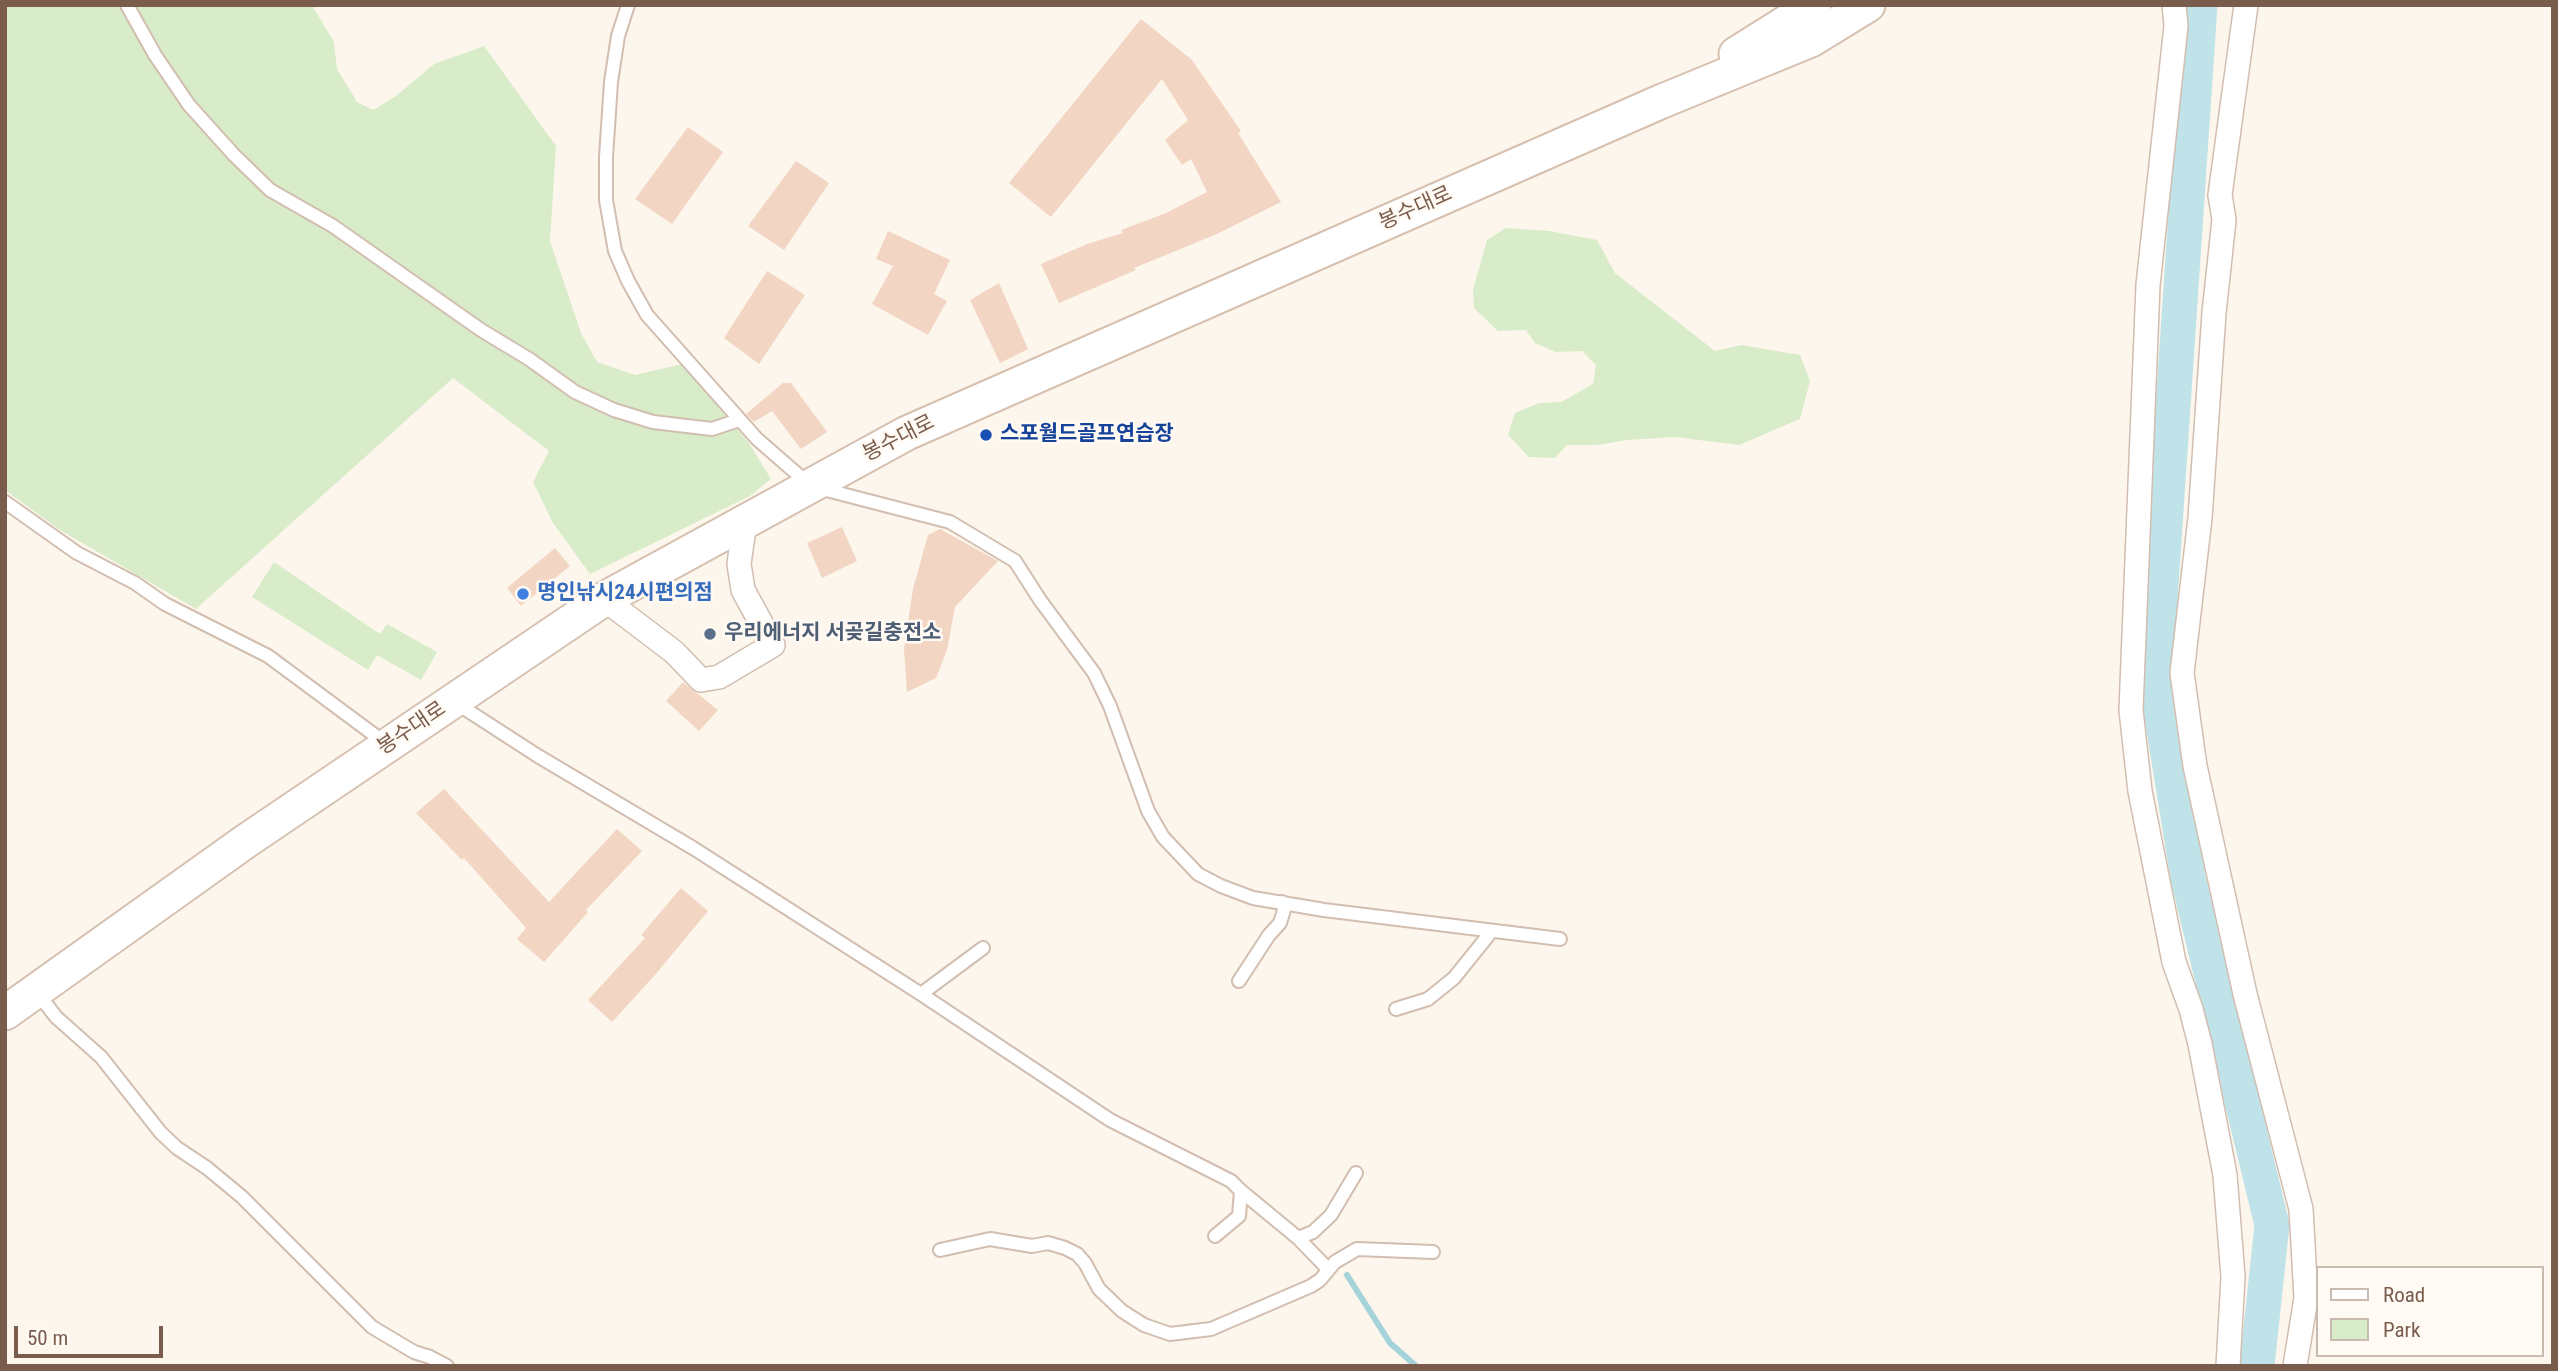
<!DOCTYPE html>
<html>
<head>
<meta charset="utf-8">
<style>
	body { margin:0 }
	#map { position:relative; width:2558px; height:1371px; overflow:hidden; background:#fdf6ec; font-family:"Roboto Condensed",sans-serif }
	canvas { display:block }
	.frame { position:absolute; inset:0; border:7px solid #7a5c4d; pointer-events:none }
	.legend { position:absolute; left:2316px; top:1266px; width:228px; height:91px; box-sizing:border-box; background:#fffaf3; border:2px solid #cabbb1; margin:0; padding:9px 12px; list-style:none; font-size:21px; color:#7a5c4d }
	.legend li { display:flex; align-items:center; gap:14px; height:35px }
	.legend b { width:35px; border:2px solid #cabbb1 }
	.scale { position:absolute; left:14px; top:1326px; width:149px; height:32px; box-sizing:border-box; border:4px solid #7a5c4d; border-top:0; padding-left:9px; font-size:21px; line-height:24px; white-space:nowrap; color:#7a5c4d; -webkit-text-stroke:5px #fffaf3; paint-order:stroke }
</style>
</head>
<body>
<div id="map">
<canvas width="2558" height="1371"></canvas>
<div class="frame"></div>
<ul class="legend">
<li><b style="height:9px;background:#fff"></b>Road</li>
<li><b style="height:19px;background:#d8ecc9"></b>Park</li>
</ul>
<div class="scale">50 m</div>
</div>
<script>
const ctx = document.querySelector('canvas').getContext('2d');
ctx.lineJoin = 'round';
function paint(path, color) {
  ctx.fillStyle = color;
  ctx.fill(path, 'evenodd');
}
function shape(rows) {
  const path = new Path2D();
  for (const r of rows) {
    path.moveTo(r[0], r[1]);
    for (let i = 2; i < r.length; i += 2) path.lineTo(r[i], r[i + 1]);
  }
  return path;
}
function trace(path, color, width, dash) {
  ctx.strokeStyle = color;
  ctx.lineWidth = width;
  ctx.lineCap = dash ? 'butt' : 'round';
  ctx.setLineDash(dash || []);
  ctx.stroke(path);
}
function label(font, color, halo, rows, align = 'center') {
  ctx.font = font + ' "Roboto Condensed","Noto Sans KR",sans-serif';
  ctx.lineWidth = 5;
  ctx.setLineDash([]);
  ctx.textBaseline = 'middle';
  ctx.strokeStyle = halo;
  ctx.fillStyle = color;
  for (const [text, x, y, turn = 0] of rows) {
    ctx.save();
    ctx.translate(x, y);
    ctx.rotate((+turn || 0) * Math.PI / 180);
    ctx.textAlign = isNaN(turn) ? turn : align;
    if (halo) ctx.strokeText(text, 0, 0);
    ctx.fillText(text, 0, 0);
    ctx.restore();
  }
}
paint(shape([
	[5,5,312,5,334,42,337,69,357,102,373,110,396,96,434,64,484,46,556,146,550,241,581,333,597,362,635,375,682,364,749,443,771,479,750,496,590,574,553,523,533,482,549,451,453,378,196,609,60,530,5,490],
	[1506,228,1549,231,1597,240,1615,273,1715,351,1741,345,1800,355,1810,381,1800,419,1739,445,1675,437,1626,440,1597,445,1567,445,1555,458,1529,457,1508,435,1515,413,1539,403,1561,402,1593,384,1596,365,1582,351,1555,352,1535,343,1526,330,1498,331,1474,308,1473,290,1487,240],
	[274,562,380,634,387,624,437,652,421,680,377,655,368,670,252,597]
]), '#d8ecc9');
trace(shape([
	[1347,1275,1390,1343,1416,1366]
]), '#a5d3da', 6);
trace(shape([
	[2200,5,2155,674,2188,878,2272,1225,2257,1366]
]), '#bfe3e8', 35);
paint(shape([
	[1141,19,1192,60,1241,131,1238,133,1281,202,1217,234,1134,268,1136,270,1059,303,1041,264,1087,244,1123,233,1121,230,1166,213,1207,192,1191,159,1182,165,1165,140,1188,120,1162,79,1051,217,1009,183],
	[688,127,723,152,672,224,635,199],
	[796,161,829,183,784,250,748,226],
	[888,231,950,260,934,294,947,301,928,335,872,304,893,266,876,259],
	[767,271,805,295,759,364,724,338],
	[999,283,1028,349,1000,363,970,300],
	[783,383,791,383,827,432,801,449,772,411,754,422,746,414],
	[842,527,857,561,822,578,807,543],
	[940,529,998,561,955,607,947,650,936,678,907,692,904,649,913,589,928,535],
	[555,548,570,566,521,606,507,588],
	[683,682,718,710,699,731,666,701],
	[444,789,549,902,617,829,642,851,586,910,588,912,544,962,517,939,526,928,464,858,462,860,416,813],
	[681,888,708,911,655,975,612,1022,588,1000,645,938,641,935]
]), '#f3d5c3');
const lane = shape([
	[127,5,155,55,189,105,234,155,270,190,333,226,481,330,529,359,575,392,614,410,653,422,712,429,739,420],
	[628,5,618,36,611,82,606,157,606,200,615,251,628,281,647,315,757,439,811,486,950,522,1015,561,1040,600,1094,673,1110,706,1148,811,1163,837,1198,874,1221,886,1253,898,1324,910,1560,939],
	[5,502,77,553,135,583,165,604,268,656,388,745],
	[456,703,538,756,693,848,921,994,1110,1120,1231,1181,1241,1191,1239,1216,1215,1236],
	[1239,981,1269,935,1280,923,1284,910,1282,902],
	[36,991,56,1017,101,1057,161,1133,177,1148,207,1168,242,1197,372,1327,414,1352,430,1357,447,1366],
	[921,994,983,948],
	[1396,1009,1428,999,1454,978,1491,932],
	[1241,1191,1298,1238,1328,1269],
	[1298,1238,1313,1232,1331,1215,1356,1173],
	[940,1250,990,1239,1032,1246,1048,1243,1065,1248,1077,1254,1085,1263,1099,1289,1122,1311,1144,1325,1170,1334,1211,1329,1311,1286,1320,1280,1335,1262,1357,1249,1433,1252]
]);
const street = shape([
	[2174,5,2176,26,2148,285,2131,710,2140,791,2174,962,2191,1009,2200,1044,2225,1175,2233,1277,2228,1366],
	[2246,5,2220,195,2224,220,2214,313,2200,518,2182,673,2195,766,2245,994,2301,1209,2306,1298,2295,1366],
	[604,599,674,652,701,680,719,677,773,645,743,590,739,564,745,521]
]);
const secondary = shape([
	[1736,54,1814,5],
	[5,1013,246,841,604,599,907,433,1660,102,1811,40,1868,5]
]);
trace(lane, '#d1beb0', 16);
trace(street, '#d1beb0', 26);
trace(secondary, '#d6c0b0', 37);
trace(lane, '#fff', 12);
trace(street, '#fff', 23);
trace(secondary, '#fff', 33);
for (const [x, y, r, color] of [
	[986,435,7,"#1a4fb4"],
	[523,594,7,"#3f7fe0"],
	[710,634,7,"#5c6f8a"]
]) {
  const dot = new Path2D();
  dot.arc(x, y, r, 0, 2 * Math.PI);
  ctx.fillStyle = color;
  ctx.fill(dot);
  trace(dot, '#fffaf3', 2.5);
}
label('21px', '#7a5c4d', '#fffaf3', [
	["봉수대로",1416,209,-24],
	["봉수대로",899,439,-27],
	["봉수대로",412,729,-34]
]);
label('bold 21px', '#164399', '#fffaf3', [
	["스포월드골프연습장",1000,435]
], 'left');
label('bold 21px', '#366cbe', '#fffaf3', [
	["명인낚시24시편의점",537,594]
], 'left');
label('bold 21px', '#4e5e75', '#fffaf3', [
	["우리에너지 서곶길충전소",724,634]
], 'left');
</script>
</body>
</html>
